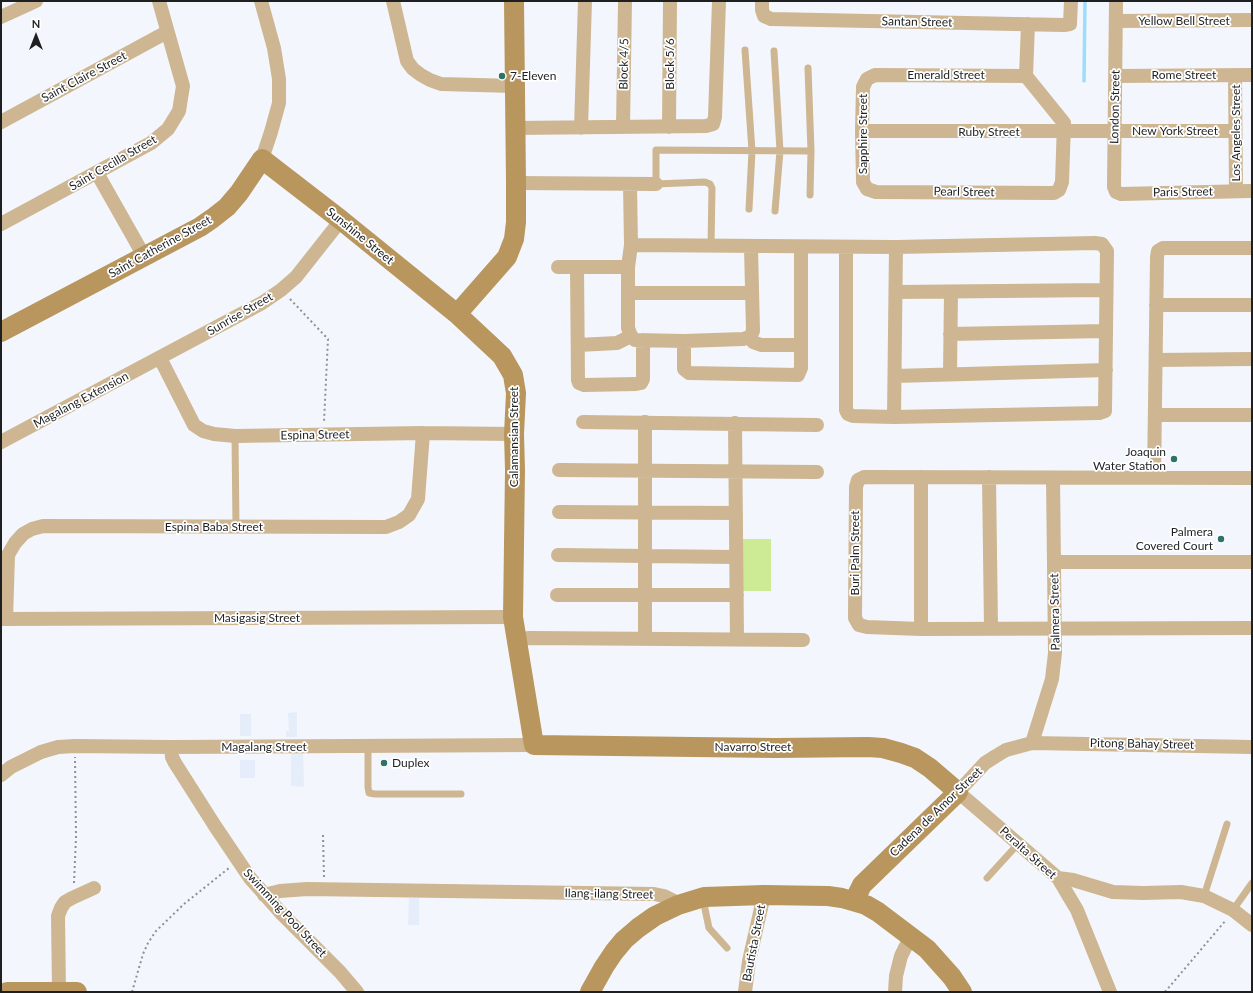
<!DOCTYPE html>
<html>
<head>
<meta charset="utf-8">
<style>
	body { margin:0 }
	#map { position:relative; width:1253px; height:993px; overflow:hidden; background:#f3f7fd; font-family:Lato,sans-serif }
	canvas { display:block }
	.frame { position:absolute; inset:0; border:2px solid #1d1f21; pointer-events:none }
	.north { position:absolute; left:16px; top:16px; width:40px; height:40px; -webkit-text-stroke:3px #fff; paint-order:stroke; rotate:0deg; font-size:11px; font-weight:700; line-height:16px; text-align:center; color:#1d1f21 }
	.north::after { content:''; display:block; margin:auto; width:14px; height:18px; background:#1d1f21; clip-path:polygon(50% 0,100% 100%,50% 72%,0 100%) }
</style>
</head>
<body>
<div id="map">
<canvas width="1253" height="993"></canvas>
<div class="frame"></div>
<div class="north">N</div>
</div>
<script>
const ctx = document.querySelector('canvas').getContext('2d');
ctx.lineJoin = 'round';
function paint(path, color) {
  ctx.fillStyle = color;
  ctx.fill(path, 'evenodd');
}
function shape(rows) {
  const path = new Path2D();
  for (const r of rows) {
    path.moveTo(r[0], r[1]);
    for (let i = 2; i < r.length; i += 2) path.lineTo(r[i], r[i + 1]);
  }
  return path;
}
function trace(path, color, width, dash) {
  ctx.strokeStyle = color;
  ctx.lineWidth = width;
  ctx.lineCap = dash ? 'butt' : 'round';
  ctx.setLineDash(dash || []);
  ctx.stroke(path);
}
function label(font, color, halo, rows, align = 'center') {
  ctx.font = font + ' Lato,sans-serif';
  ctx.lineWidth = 3.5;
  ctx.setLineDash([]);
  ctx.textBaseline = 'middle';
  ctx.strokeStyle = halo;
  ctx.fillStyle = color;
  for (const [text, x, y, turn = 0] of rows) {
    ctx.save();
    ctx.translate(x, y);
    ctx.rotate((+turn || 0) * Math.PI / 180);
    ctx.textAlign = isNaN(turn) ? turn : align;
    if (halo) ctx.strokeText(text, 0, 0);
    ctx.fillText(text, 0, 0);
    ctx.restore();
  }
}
paint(shape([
	[297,712,297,737,286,737,286,731,289,731,288,713],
	[240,714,251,714,251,736,240,736],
	[291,751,303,751,304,787,291,786],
	[240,760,255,760,255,778,240,778],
	[409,898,419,898,419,925,408,925]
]), '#e4edf9');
paint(shape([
	[743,539,771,539,771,591,743,591]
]), '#cdeb95');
trace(shape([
	[1084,81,1085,1]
]), '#9eddfa', 3.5);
trace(shape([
	[290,299,328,339,324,422],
	[323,835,324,878],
	[74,883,76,837,75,757],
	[132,992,143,954,148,943,156,931,184,904,229,868],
	[1165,992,1226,920]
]), '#8d9094', 2, [2, 3]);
trace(shape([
	[745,50,752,151,749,209],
	[774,51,780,151,775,211],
	[808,68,811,151,810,195],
	[711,246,712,188,710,184,705,182,656,184,656,150,811,151],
	[235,436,236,527],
	[368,746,368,787,369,793,375,794,461,794],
	[987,878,1018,844],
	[1204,896,1227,824],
	[704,899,705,909,709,928,727,948],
	[1233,910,1252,883]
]), '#cdb691', 7);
trace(shape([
	[261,1,274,48,279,79,279,103,271,132,262,159],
	[393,1,407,61,413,69,421,75,430,80,441,84,514,86],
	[762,1,762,10,764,16,771,19,1064,25,1070,24,1071,1],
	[1116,1,1114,187,1116,192,1121,194,1250,191],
	[1,17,36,1],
	[1116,21,1252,20],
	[1235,75,1236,191],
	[1026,76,875,75,867,79,863,87,862,131,863,182,867,189,876,192,1054,193,1059,190,1062,182,1064,123,1026,76,1028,24],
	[1116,76,1252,75],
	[1,122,167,32],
	[623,127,625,1],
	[669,127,670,1],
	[515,128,706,126,713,124,715,117,719,1],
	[581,128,585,1],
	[862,131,1235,131],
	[97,173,144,256],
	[516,183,656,184],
	[630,184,631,245,628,267,628,328,631,336,635,340,684,341,743,339,750,337,753,331,751,247],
	[1,224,151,143,168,129,179,111,183,86,159,1],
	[631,245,896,247,1095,243,1102,244,1107,251,1105,411,1099,413,894,417,853,416,848,414,846,410,846,247],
	[558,267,628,267],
	[577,267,578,380,579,383,584,385,636,384,641,383,643,379,643,340],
	[896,292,1106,290],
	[628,293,752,293],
	[1156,305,1252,305],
	[950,334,1106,331],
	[750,337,753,342,761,345,801,345],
	[684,341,684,369,689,373,798,375,801,368,801,247],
	[578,345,617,343,631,336],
	[160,358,194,425,203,431,214,434,235,436,423,433,514,434],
	[1156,360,1252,359],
	[950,374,951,292],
	[895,376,1106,370],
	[1155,415,1252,415],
	[894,417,896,247],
	[583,422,817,425],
	[645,422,645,639],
	[735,423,737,639],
	[1,442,262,303,281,290,296,277,341,220],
	[559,470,817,472],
	[921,477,921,629],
	[989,477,991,628],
	[1154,477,1157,257,1158,251,1163,248,1252,248],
	[1252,478,864,477,858,480,856,487,855,618,859,625,867,627,921,629,1252,628],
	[559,512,736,513],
	[558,555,736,557],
	[1054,562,1252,562],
	[557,595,737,595],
	[1,619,513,617],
	[6,619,8,555,15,543,23,534,32,529,43,526,386,527,399,522,409,515,418,499,423,433],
	[516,639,530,638,803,640],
	[1032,743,1052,679,1055,653,1053,478],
	[171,747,172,757,175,763,215,826,250,878,282,914,340,972,357,992],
	[1,775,11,767,41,752,58,747,75,746,171,747,534,745],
	[1058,878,1073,880,1113,892,1143,893,1181,892,1204,896,1233,910,1252,925],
	[264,895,280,891,307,889,654,894,664,896,672,900,678,905],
	[59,991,58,916,61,908,65,902,72,898,94,888],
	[745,992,749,961,764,895],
	[895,992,896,976,901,956,911,936],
	[1110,992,1077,910,1058,878,958,792,985,763,996,756,1006,750,1032,743,1252,747]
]), '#cdb691', 14);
trace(shape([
	[457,314,507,257,514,239,516,222,516,183,514,1],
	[1,332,200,227,213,218,227,207,239,193,262,159,341,220,457,314,502,356,513,375,516,393,514,434,515,470,513,617,534,745,775,748,868,747,883,748,901,753,915,758,930,768,958,792,862,885,854,901],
	[7,992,77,992],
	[590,992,604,967,614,952,624,940,638,928,655,916,678,905,704,897,764,895,828,896,842,898,866,905,878,912,927,949,952,977,962,992]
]), '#b8965d', 20);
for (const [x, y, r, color] of [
	[502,76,4,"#2f7367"],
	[1174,459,4,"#2f7367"],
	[1221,539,4,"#2f7367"],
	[384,763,4,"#2f7367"]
]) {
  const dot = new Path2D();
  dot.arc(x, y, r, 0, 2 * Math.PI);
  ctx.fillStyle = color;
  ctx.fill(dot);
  trace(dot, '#fff', 1.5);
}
label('12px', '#1d1f21', '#fff', [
	["Yellow Bell Street",1184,21],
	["Santan Street",917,22,1],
	["Block 4/5",624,64,-89],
	["Block 5/6",670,64,-90],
	["Emerald Street",946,75],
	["Rome Street",1184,75],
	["Saint Claire Street",84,77,-28],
	["London Street",1115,107,-89],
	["New York Street",1175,131],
	["Ruby Street",989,132],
	["Los Angeles Street",1236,133,-90],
	["Sapphire Street",863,134,-90],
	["Saint Cecilla Street",113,163,-30],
	["Pearl Street",964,192,1],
	["Paris Street",1183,192,-1],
	["Sunshine Street",360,236,39],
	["Saint Catherine Street",160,247,-29],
	["Sunrise Street",240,314,-30],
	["Magalang Extension",81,400,-28],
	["Espina Street",315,435,-1],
	["Calamansian Street",514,437,-90],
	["Espina Baba Street",214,527],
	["Buri Palm Street",855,553,-90],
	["Palmera Street",1055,612,-91],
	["Masigasig Street",257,618],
	["Pitong Bahay Street",1142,744,1],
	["Magalang Street",264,747],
	["Navarro Street",753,747],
	["Cadena de Amor Street",936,812,-44],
	["Peralta Street",1028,853,42],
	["Ilang-ilang Street",609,894,1],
	["Swimming Pool Street",285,913,47],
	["Bautista Street",754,943,-79]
]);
label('12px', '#1d1f21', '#fff', [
	["7-Eleven",510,76],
	["Joaquin",1166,452,"right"],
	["Water Station",1166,466,"right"],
	["Palmera",1213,532,"right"],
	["Covered Court",1213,546,"right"],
	["Duplex",392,763]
], 'left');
</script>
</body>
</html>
